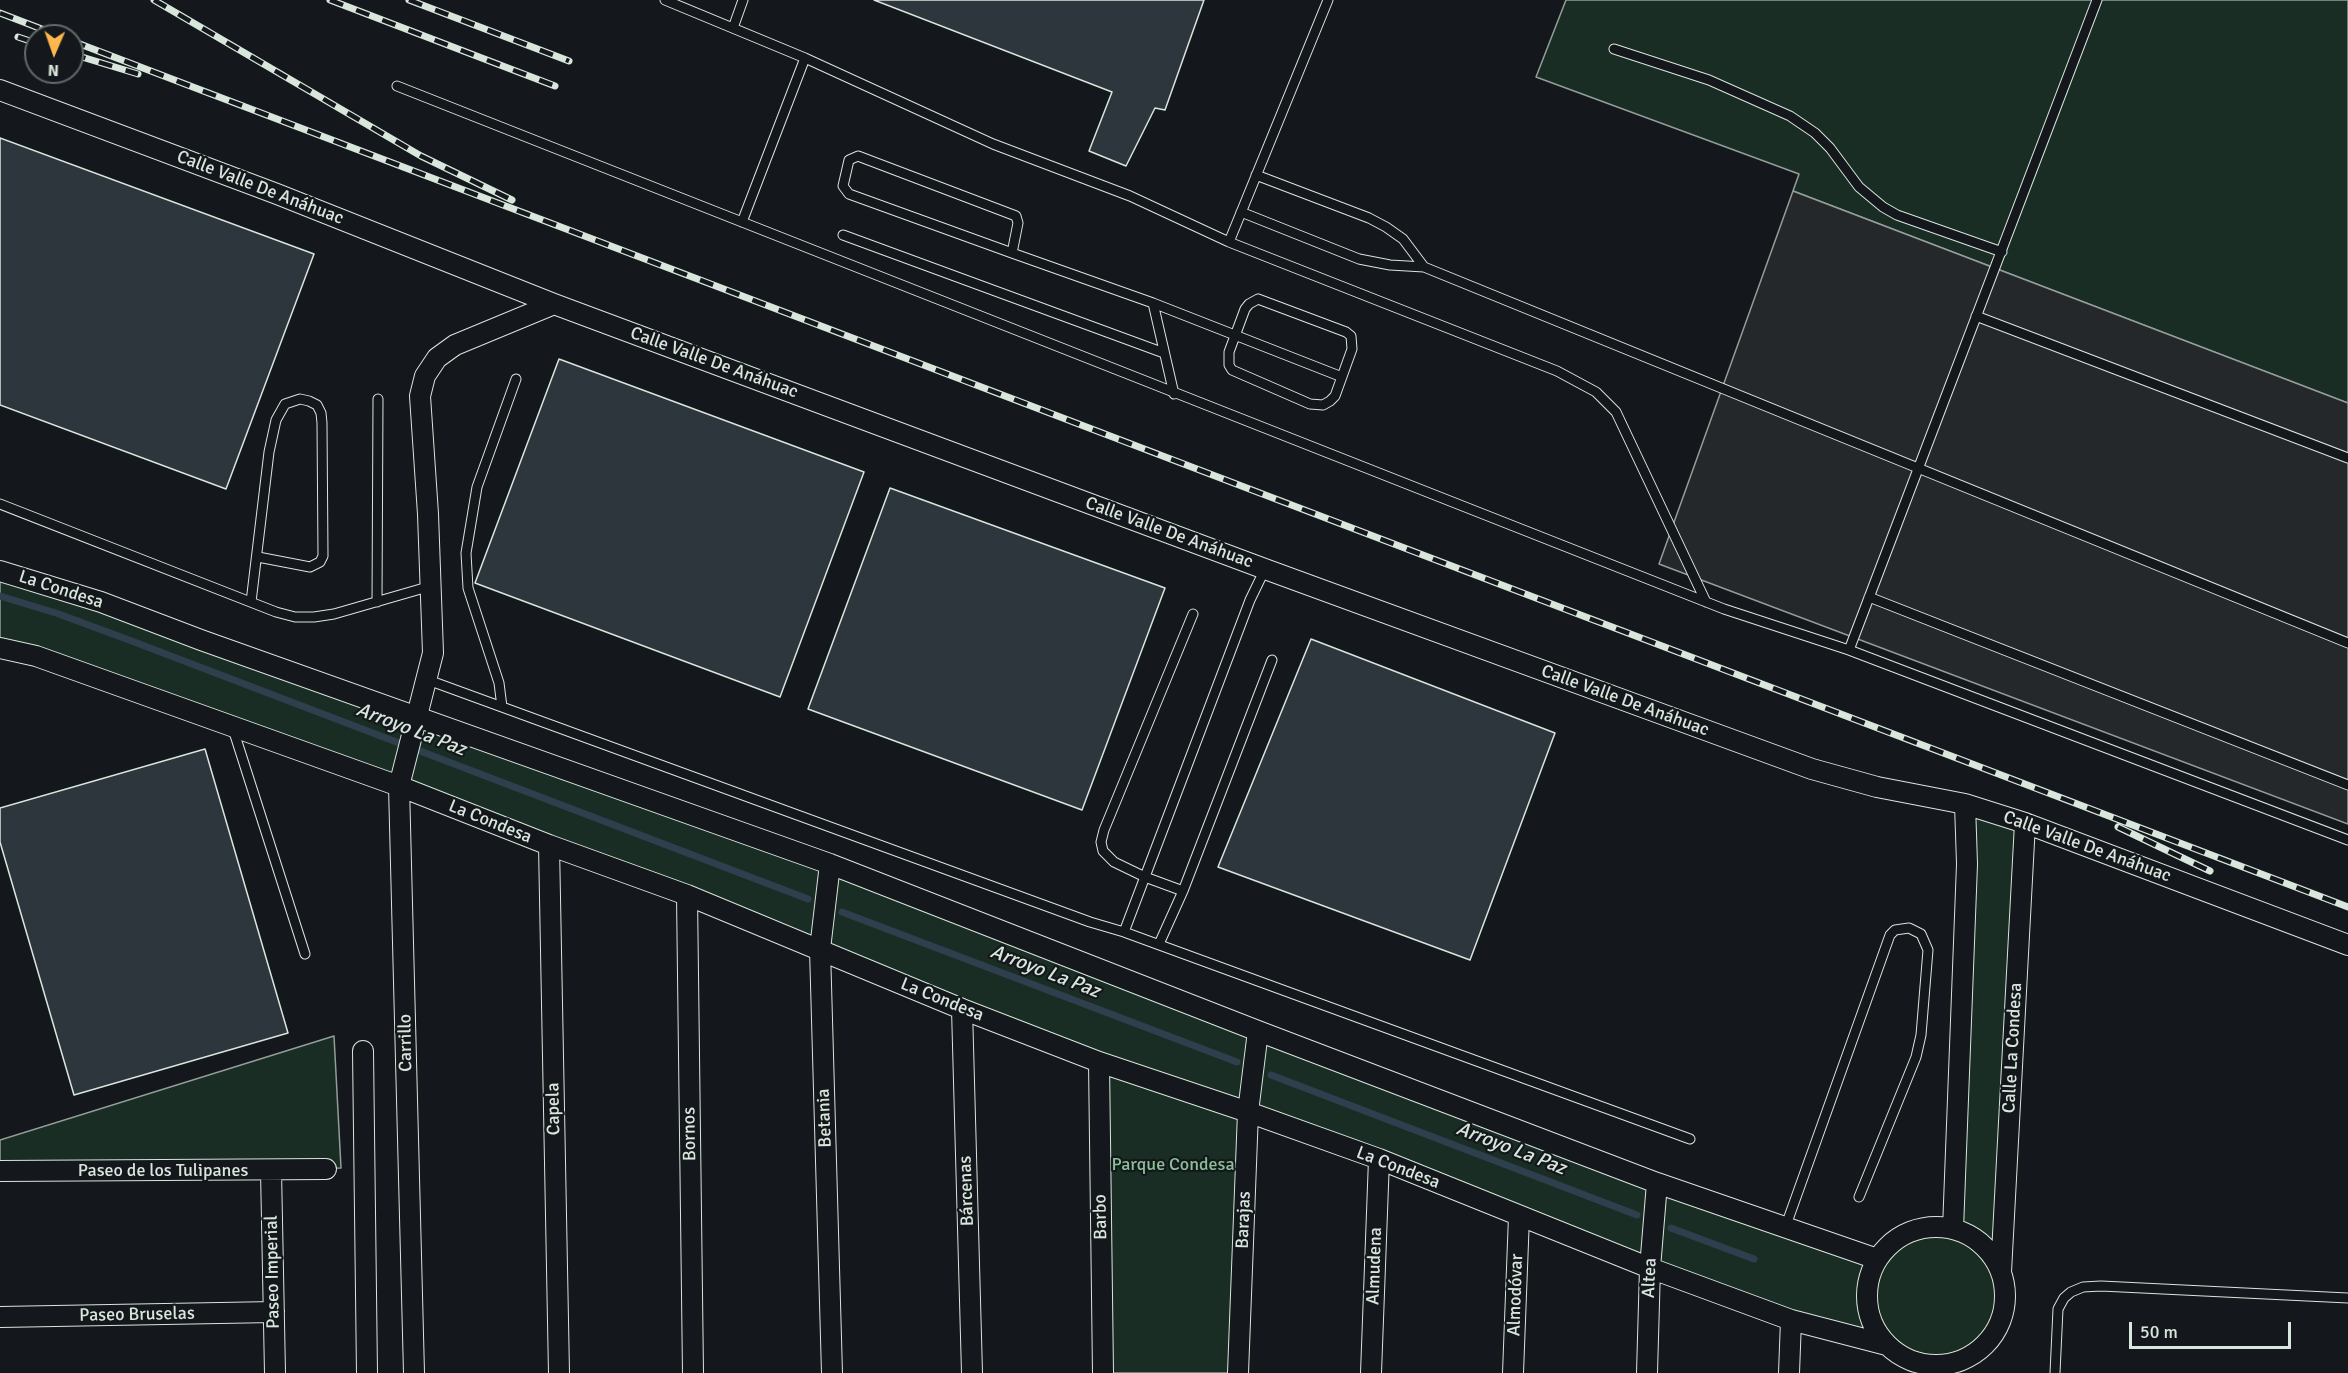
<!DOCTYPE html>
<html>
<head>
<meta charset="utf-8">
<style>
	body { margin:0 }
	#map { position:relative; width:2348px; height:1373px; overflow:hidden; background:#14181c; font-family:Signika,sans-serif }
	canvas { display:block }
	.north { position:absolute; left:24px; top:24px; width:60px; height:60px; box-sizing:border-box; background:#14181c; border:2px solid #626a69; border-radius:50%; rotate:182deg; font-size:16px; font-weight:700; line-height:24px; text-align:center; color:#d8e6dc }
	.north::after { content:''; display:block; margin:auto; width:21px; height:27px; background:#ffb74d; clip-path:polygon(50% 0,100% 100%,50% 72%,0 100%) }
	.scale { position:absolute; left:2129px; top:1322px; width:162px; height:27px; box-sizing:border-box; border:3px solid #d8e6dc; border-top:0; padding-left:8px; font-size:18px; line-height:21px; white-space:nowrap; color:#d8e6dc; -webkit-text-stroke:4px #14181c; paint-order:stroke }
</style>
</head>
<body>
<div id="map">
<canvas width="2348" height="1373"></canvas>
<div class="north">N</div>
<div class="scale">50 m</div>
</div>
<script>
const ctx = document.querySelector('canvas').getContext('2d');
ctx.lineJoin = 'round';
function paint(path, color) {
  ctx.fillStyle = color;
  ctx.fill(path, 'evenodd');
}
function shape(rows) {
  const path = new Path2D();
  for (const r of rows) {
    if (r.length === 3) {
      path.moveTo(r[0] + r[2], r[1]);
      path.arc(r[0], r[1], r[2], 0, 2 * Math.PI);
      continue;
    }
    path.moveTo(r[0], r[1]);
    for (let i = 2; i < r.length; i += 2) path.lineTo(r[i], r[i + 1]);
  }
  return path;
}
function trace(path, color, width, dash) {
  ctx.strokeStyle = color;
  ctx.lineWidth = width;
  ctx.lineCap = dash ? 'butt' : 'round';
  ctx.setLineDash(dash || []);
  ctx.stroke(path);
}
function label(font, color, halo, rows, align = 'center') {
  ctx.font = font + ' Signika,sans-serif';
  ctx.lineWidth = 4.5;
  ctx.setLineDash([]);
  ctx.textBaseline = 'middle';
  ctx.strokeStyle = halo;
  ctx.fillStyle = color;
  for (const [text, x, y, turn = 0] of rows) {
    ctx.save();
    ctx.translate(x, y);
    ctx.rotate((+turn || 0) * Math.PI / 180);
    ctx.textAlign = isNaN(turn) ? turn : align;
    if (halo) ctx.strokeText(text, 0, 0);
    ctx.fillText(text, 0, 0);
    ctx.restore();
  }
}
const green = shape([
	[1566,0,2348,0,2348,403,1793,191,1799,174,1536,77,1566,0],
	[0,571,23,577,1877,1259,1897,1238,1924,1228,1952,1229,1965,804,2025,823,2001,1272,2006,1293,2003,1313,1995,1332,1982,1348,1964,1359,1945,1365,1924,1364,1904,1357,1887,1345,1248,1112,1238,1373,1103,1373,1099,1062,820,949,0,648,0,571],
	[334,1036,341,1168,0,1171,0,1140,334,1036]
]);
paint(green, '#1a2d24');
trace(green, '#939e99', 1.5);
const parking = shape([
	[1793,191,2348,403,2348,824,1659,564,1793,191]
]);
paint(parking, '#24282b');
trace(parking, '#939e99', 1.5);
trace(shape([
	[0,596,56,613,129,640,808,899],
	[842,912,1237,1062],
	[1271,1075,1637,1215],
	[1671,1228,1754,1259]
]), '#2f3f4d', 7);
const building = shape([
	[874,0,1204,0,1165,110,1155,108,1126,166,1089,151,1112,92,874,0],
	[0,138,314,254,226,489,0,405,0,138],
	[559,359,864,472,780,697,475,583,559,359],
	[890,488,1165,588,1082,810,808,709,890,488],
	[1311,639,1555,733,1470,960,1218,867,1311,639],
	[205,749,288,1033,74,1095,0,842,0,808,205,749]
]);
paint(building, '#2c363c');
trace(building, '#d8e6dc', 1.5);
const lane = shape([
	[665,0,805,58,993,144,1130,196,1229,242,1557,371,1596,392,1616,412,1706,602],
	[733,28,743,0],
	[1614,49,1709,80,1790,116,1815,133,1830,148,1859,187,1883,207,1897,215,2002,252],
	[397,86,1724,609,1849,650,2348,840],
	[1256,175,1369,218,1386,227,1403,239,1424,267],
	[1241,212,1359,259,1390,265,1424,267,2348,643],
	[742,222,805,58],
	[843,235,1164,353],
	[1229,242,1328,0],
	[1012,253,1018,223,1016,216,858,156,849,160,843,186,849,194,1012,253,1153,303,1174,394],
	[1258,299,1346,332,1351,336,1352,349,1335,396,1330,401,1323,405,1310,404,1232,370,1229,365,1229,352,1245,309,1249,304,1258,299],
	[1153,303,1342,377],
	[1976,316,2348,458],
	[516,379,477,487,466,553,468,588,499,683,502,707,1090,922,1124,932,1250,600,1265,569],
	[0,504,276,612,295,617,314,617,334,614,431,586],
	[1869,597,2348,785],
	[251,602,269,452,276,420,285,404,300,399,309,401,317,405,321,413,322,423,323,556,320,562,310,567,258,557],
	[377,602,378,399],
	[1849,650,2097,0],
	[428,680,502,707],
	[233,729,305,954],
	[1183,891,1145,877,1114,862,1103,851,1101,842,1104,830,1193,614],
	[1124,932,1690,1139],
	[1159,944,1183,891,1272,660],
	[1785,1228,1890,935,1895,930,1909,928,1921,934,1928,950,1921,1035,1916,1057,1859,1197],
	[2055,1373,2058,1309,2064,1298,2071,1292,2083,1287,2101,1286,2348,1298]
]);
const street = shape([
	[0,90,277,194,554,304,1265,569,1812,769,1877,787,1965,804,2025,823,2348,945],
	[0,571,101,602,201,640,830,864,1258,1031,1657,1183,1877,1259],
	[0,648,36,656,399,786,549,845,687,895,962,1009,1099,1062,1248,1112,1379,1159,1650,1268,1791,1320,1887,1345],
	[549,845,559,1373],
	[830,864,820,949,832,1373],
	[687,895,693,1373],
	[962,1009,972,1373],
	[363,1051,367,1373],
	[1099,1062,1103,1373],
	[271,1170,275,1373],
	[0,1171,326,1169],
	[1936,1296,69],
	[1953,1229,1967,864,1965,804],
	[2001,1272,2025,823],
	[0,1317,274,1312],
	[414,1373,399,786,433,653,428,514,420,396,425,376,437,358,455,345,554,304],
	[1238,1373,1248,1112,1258,1031],
	[1371,1373,1379,1159],
	[1513,1373,1519,1216],
	[1647,1373,1650,1268,1657,1183],
	[1789,1373,1791,1320]
]);
trace(lane, '#d8e6dc', 11);
trace(street, '#d8e6dc', 22);
trace(lane, '#14181c', 9);
trace(street, '#14181c', 20);
const rail = shape([
	[154,0,421,156,512,200],
	[330,0,555,86],
	[409,0,569,61],
	[0,13,60,36],
	[18,37,36,43],
	[72,41,2348,907],
	[72,54,138,74],
	[2118,827,2210,871]
]);
trace(rail, '#d8e6dc', 7);
trace(rail, '#14181c', 4.5, [14]);
label('18px', '#d8e6dc', '#14181c', [
	["Calle Valle De Anáhuac",260,188,21],
	["Calle Valle De Anáhuac",714,363,20],
	["Calle Valle De Anáhuac",1169,533,20],
	["La Condesa",61,590,18],
	["Calle Valle De Anáhuac",1625,701,20],
	["La Condesa",490,822,22],
	["Calle Valle De Anáhuac",2087,847,20],
	["La Condesa",942,1000,22],
	["Carrillo",406,1043,-91],
	["Calle La Condesa",2013,1048,-87],
	["Capela",554,1109,-91],
	["Betania",825,1118,-92],
	["Bornos",690,1134,-91],
	["La Condesa",1398,1168,21],
	["Paseo de los Tulipanes",163,1171],
	["Bárcenas",967,1191,-92],
	["Barbo",1101,1217,-91],
	["Barajas",1244,1220,-88],
	["Almudena",1375,1266,-88],
	["Paseo Imperial",273,1272,-91],
	["Altea",1650,1278,-87],
	["Almodóvar",1516,1295,-88],
	["Paseo Bruselas",137,1315,-1]
]);
label('18px', '#8ac095', '#14181c', [
	["Parque Condesa",1173,1165]
]);
label('italic 20px', '#d8e6dc', '#14181c', [
	["Arroyo La Paz",411,730,21],
	["Arroyo La Paz",1045,972,21],
	["Arroyo La Paz",1511,1149,21]
]);
</script>
</body>
</html>
